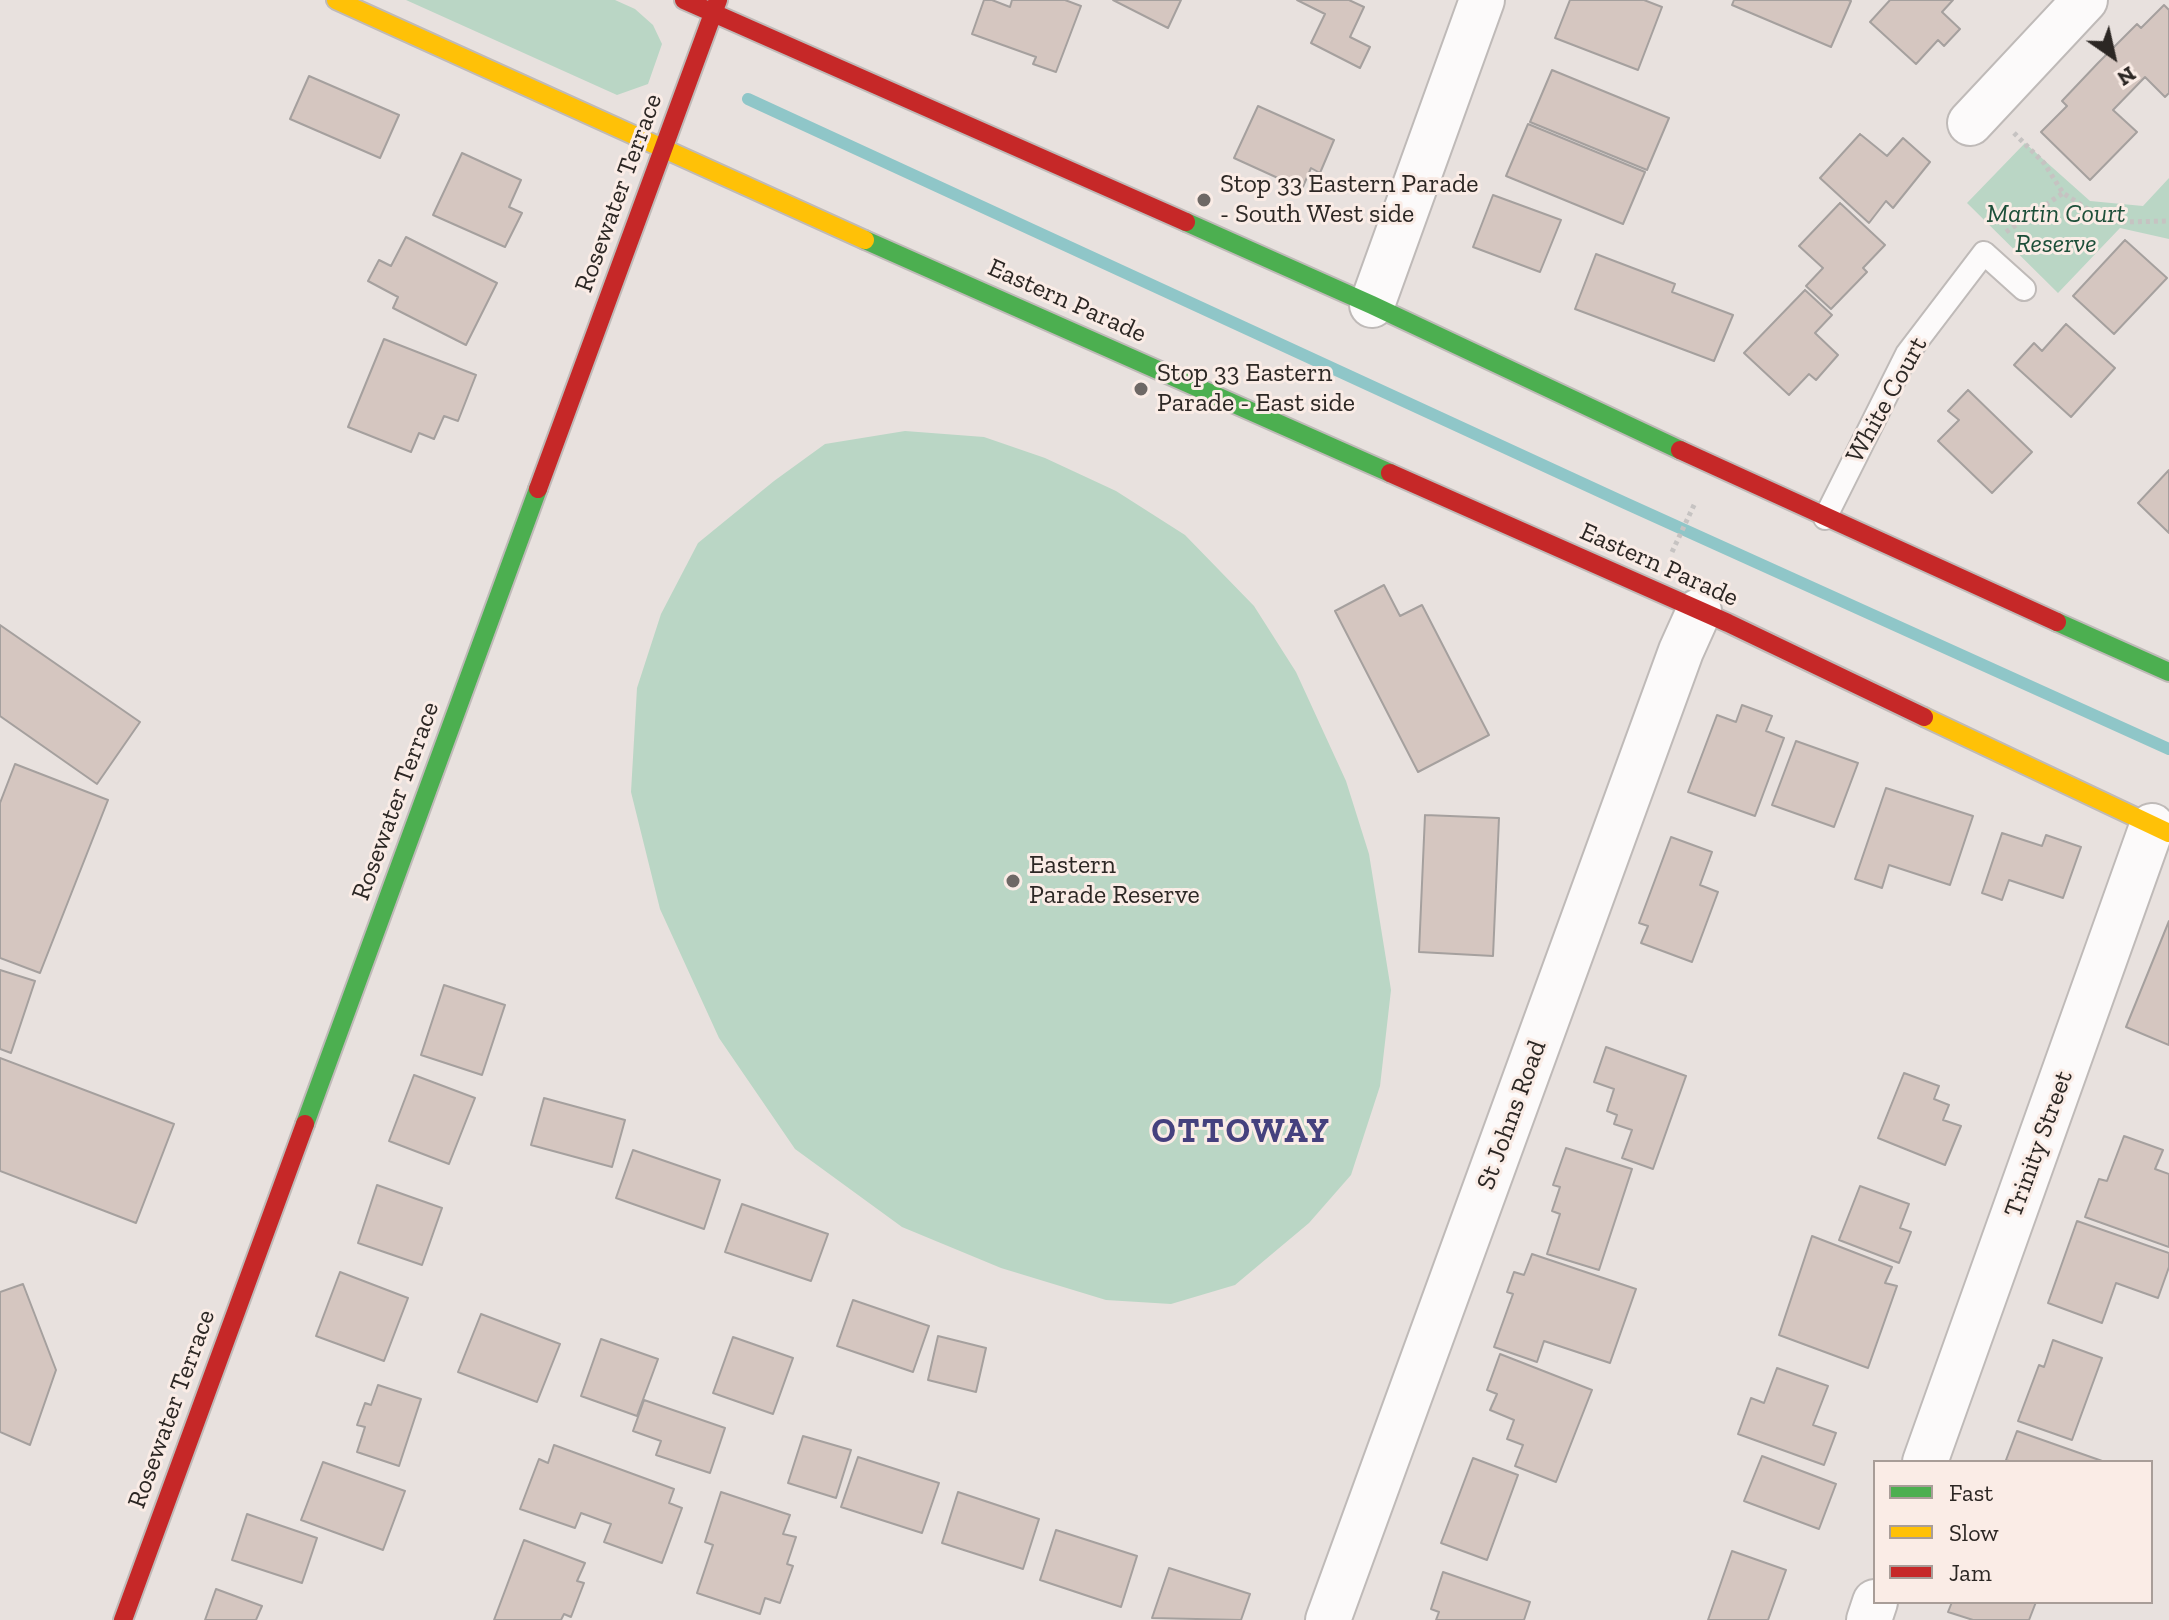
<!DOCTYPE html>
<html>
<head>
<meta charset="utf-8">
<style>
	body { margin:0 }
	#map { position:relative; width:2169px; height:1620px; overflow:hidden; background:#e8e1de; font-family:"Zilla Slab",serif }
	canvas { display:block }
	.legend { position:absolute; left:1873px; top:1460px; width:280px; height:144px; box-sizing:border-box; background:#faece6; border:2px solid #a89d98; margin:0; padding:10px 14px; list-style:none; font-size:24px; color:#2c2724 }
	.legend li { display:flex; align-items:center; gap:16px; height:40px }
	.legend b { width:40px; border:2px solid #a89d98 }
	.north { position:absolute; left:2073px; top:16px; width:80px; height:80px; -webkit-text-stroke:6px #faece6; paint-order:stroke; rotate:146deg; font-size:22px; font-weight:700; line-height:32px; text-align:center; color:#2c2724 }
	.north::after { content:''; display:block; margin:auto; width:28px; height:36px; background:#2c2724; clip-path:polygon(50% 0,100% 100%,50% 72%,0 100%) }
</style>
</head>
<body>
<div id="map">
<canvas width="2169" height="1620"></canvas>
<ul class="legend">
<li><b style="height:10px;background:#4caf50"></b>Fast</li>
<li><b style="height:10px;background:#ffc107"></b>Slow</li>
<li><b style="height:10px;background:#c62828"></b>Jam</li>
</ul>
<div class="north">N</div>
</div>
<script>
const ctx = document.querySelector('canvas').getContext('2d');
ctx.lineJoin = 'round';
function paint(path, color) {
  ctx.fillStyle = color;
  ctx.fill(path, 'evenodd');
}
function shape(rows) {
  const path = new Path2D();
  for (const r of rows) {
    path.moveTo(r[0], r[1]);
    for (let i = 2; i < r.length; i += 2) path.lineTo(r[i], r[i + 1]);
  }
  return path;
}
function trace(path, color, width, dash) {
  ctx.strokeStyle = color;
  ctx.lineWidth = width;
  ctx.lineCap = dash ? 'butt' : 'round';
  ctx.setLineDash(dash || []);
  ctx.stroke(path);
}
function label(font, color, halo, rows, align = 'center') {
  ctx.font = font + ' "Zilla Slab",serif';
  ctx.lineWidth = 6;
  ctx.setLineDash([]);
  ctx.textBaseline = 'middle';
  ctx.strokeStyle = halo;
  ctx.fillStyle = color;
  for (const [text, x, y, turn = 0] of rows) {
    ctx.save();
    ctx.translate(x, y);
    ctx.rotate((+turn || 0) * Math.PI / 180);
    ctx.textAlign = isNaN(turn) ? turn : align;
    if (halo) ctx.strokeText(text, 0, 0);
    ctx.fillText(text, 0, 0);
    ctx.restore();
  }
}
paint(shape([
	[406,0,615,0,635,9,653,25,662,44,648,84,617,95],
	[2025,143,2090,201,2143,206,2169,178,2169,239,2120,228,2058,293,1967,203],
	[905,431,984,437,1045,458,1116,491,1185,535,1254,606,1296,672,1346,781,1369,854,1391,990,1380,1086,1351,1175,1309,1223,1235,1285,1171,1304,1106,1300,1001,1268,902,1227,795,1149,719,1038,660,909,631,792,637,688,661,614,698,543,774,481,825,444]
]), '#bad6c5');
trace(shape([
	[748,99,1625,503,2169,749]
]), '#8fc6c8', 12);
const building = shape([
	[984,0,992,0,1010,7,1012,0,1065,0,1081,6,1056,72,1033,64,1036,57,972,34,984,0],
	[1113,0,1181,0,1168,28,1113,0],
	[1297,0,1349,0,1364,7,1350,37,1370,47,1360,68,1311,43,1325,14,1297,0],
	[1570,0,1644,0,1662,7,1638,70,1555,38,1570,0],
	[1734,0,1848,0,1851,1,1831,47,1732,5,1734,0],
	[1890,0,1953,0,1942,12,1960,29,1944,46,1938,40,1916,64,1870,22,1890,0],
	[2164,5,2169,10,2169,93,2165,97,2145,77,2113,110,2137,132,2090,180,2041,132,2067,106,2062,101,2098,63,2137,24,2141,28,2164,5],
	[1552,70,1669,118,1647,170,1530,122,1552,70],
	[309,76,399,115,380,158,290,119,309,76],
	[1258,106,1334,140,1320,173,1311,168,1302,189,1234,158,1258,106],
	[1528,124,1645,172,1623,224,1506,176,1528,124],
	[1860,134,1887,156,1903,138,1930,162,1893,208,1886,201,1869,223,1820,178,1860,134],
	[462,153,521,180,509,207,522,213,505,247,433,215,462,153],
	[1493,195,1561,220,1540,272,1473,247,1493,195],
	[1840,203,1885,245,1863,268,1867,272,1831,309,1806,286,1823,268,1799,246,1840,203],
	[406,237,497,283,466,345,393,308,398,297,368,281,379,260,391,266,406,237],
	[2125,240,2167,278,2114,334,2073,296,2125,240],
	[1596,254,1675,284,1672,292,1733,315,1714,361,1575,309,1596,254],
	[1805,290,1832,315,1815,333,1838,355,1816,380,1809,374,1789,395,1744,353,1805,290],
	[2066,324,2115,368,2071,417,2014,365,2034,343,2042,351,2066,324],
	[384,339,476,375,458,421,444,416,434,439,419,433,411,452,348,427,384,339],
	[1968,390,2032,452,1992,493,1938,441,1959,420,1948,411,1968,390],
	[2169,470,2169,533,2138,503,2169,470],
	[1384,585,1400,616,1422,605,1489,735,1418,772,1335,611,1384,585],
	[0,625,140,722,97,784,0,716,0,625],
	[1742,705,1772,716,1766,731,1784,738,1755,816,1688,792,1717,715,1736,722,1742,705],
	[1796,741,1858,763,1834,827,1772,805,1796,741],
	[15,764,108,800,40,973,0,958,0,803,15,764],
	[1886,788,1973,816,1950,885,1889,865,1882,888,1855,879,1886,788],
	[1425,815,1499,818,1493,956,1419,952,1425,815],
	[2002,833,2042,846,2046,835,2081,847,2063,898,2009,880,2002,900,1982,893,2002,833],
	[1671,837,1712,852,1700,885,1718,892,1692,962,1641,943,1648,926,1639,923,1671,837],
	[2169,921,2169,1045,2126,1027,2169,921],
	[0,970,35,981,11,1053,0,1049,0,970],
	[444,985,505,1005,482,1075,421,1055,444,985],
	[1606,1047,1686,1076,1653,1169,1622,1158,1632,1130,1614,1124,1617,1115,1607,1111,1614,1089,1594,1082,1606,1047],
	[0,1058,174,1124,136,1223,0,1171,0,1058],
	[1904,1073,1939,1086,1934,1099,1949,1105,1943,1120,1961,1126,1945,1165,1878,1138,1904,1073],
	[414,1075,475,1098,449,1164,389,1141,414,1075],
	[544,1098,625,1120,612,1167,531,1145,544,1098],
	[2124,1136,2163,1150,2155,1169,2169,1174,2169,1247,2085,1217,2099,1179,2107,1181,2124,1136],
	[1566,1148,1632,1169,1599,1270,1547,1254,1560,1214,1552,1211,1560,1187,1553,1185,1566,1148],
	[633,1150,720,1180,704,1229,616,1198,633,1150],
	[377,1185,442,1208,422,1265,358,1243,377,1185],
	[1860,1186,1909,1204,1900,1228,1911,1232,1899,1263,1839,1240,1860,1186],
	[742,1204,828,1234,811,1281,725,1252,742,1204],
	[2077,1221,2169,1253,2169,1267,2158,1298,2116,1283,2102,1323,2048,1303,2077,1221],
	[1812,1236,1892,1267,1885,1283,1897,1286,1868,1368,1779,1335,1812,1236],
	[1532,1254,1636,1289,1610,1363,1544,1341,1537,1362,1494,1347,1513,1294,1507,1292,1514,1272,1524,1275,1532,1254],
	[340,1272,408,1298,384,1361,316,1336,340,1272],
	[23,1284,56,1370,30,1445,0,1432,0,1292,23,1284],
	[853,1300,929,1326,913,1372,837,1346,853,1300],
	[481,1314,560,1344,537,1402,458,1372,481,1314],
	[938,1336,986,1348,976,1392,928,1380,938,1336],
	[733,1337,793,1358,773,1414,713,1393,733,1337],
	[601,1339,658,1359,637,1416,581,1396,601,1339],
	[2053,1340,2102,1358,2072,1440,2018,1421,2039,1365,2044,1367,2053,1340],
	[1500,1354,1592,1390,1556,1482,1515,1466,1523,1445,1507,1439,1514,1420,1490,1410,1497,1394,1487,1390,1500,1354],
	[1777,1368,1828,1386,1813,1425,1836,1433,1824,1465,1738,1434,1751,1398,1764,1403,1777,1368],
	[378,1385,421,1399,399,1466,357,1452,365,1427,357,1425,365,1403,371,1405,378,1385],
	[644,1400,725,1428,710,1473,656,1455,661,1441,633,1431,644,1400],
	[2017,1431,2105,1462,2012,1462,2006,1460,2017,1431],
	[803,1436,851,1450,836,1498,788,1483,803,1436],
	[554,1445,674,1489,669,1503,682,1508,662,1563,604,1542,611,1524,581,1513,575,1528,520,1509,539,1459,548,1463,554,1445],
	[1762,1456,1836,1484,1819,1529,1744,1501,1762,1456],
	[858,1457,939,1483,922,1533,841,1507,858,1457],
	[1473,1458,1518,1475,1487,1560,1441,1543,1473,1458],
	[323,1462,405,1491,383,1550,301,1520,323,1462],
	[721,1492,790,1515,783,1534,796,1537,787,1564,793,1566,780,1603,765,1598,760,1614,697,1593,713,1545,705,1542,721,1492],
	[958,1492,1039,1519,1023,1569,942,1543,958,1492],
	[247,1514,317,1538,302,1583,232,1560,247,1514],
	[1056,1530,1137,1556,1121,1607,1040,1580,1056,1530],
	[524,1540,585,1563,577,1581,584,1583,571,1617,564,1614,561,1620,494,1620,524,1540],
	[1732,1551,1786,1570,1768,1620,1708,1620,1732,1551],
	[1169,1568,1250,1594,1241,1620,1152,1618,1169,1568],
	[1443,1572,1530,1602,1524,1620,1436,1620,1439,1612,1431,1609,1443,1572],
	[216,1589,262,1606,256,1620,205,1620,216,1589],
	[1952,1602,2036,1602,2029,1620,1973,1620,1948,1612,1952,1602]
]);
paint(building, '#d5c6c0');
trace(building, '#a5a09e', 2);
const lane = shape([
	[1825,518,1907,354,1984,253,2024,289]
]);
const street = shape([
	[1970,123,2085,0],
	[1372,305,1482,0],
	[1925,1462,2152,826],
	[1328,1620,1681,651,1699,611],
	[1869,1620,1875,1602]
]);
const fast = shape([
	[1186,222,1372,305,1680,450],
	[865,240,1390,473],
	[2057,622,2169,672],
	[305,1124,538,489]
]);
const slow = shape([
	[336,0,865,240],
	[1924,717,2169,833]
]);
const jam = shape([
	[684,0,1186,222],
	[1680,450,2057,622],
	[1390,473,1728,623,1924,717],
	[538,489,718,0],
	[123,1620,305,1124]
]);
trace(lane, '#bfbab8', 26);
trace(street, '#bfbab8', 48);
trace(fast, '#bfbab8', 22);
trace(slow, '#bfbab8', 22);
trace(jam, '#bfbab8', 22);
trace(shape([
	[2014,133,2044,163,2063,193,2089,210,2122,222,2169,221],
	[2006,232,2063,193],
	[1672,552,1695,503]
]), '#c6c3c2', 5, [4, 4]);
trace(lane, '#fcfafa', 22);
trace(street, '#fcfafa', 44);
trace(fast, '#4caf50', 18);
trace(slow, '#ffc107', 18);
trace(jam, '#c62828', 18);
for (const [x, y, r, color] of [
	[1204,200,8,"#6e6865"],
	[1141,389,8,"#6e6865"],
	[1013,881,8,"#6e6865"]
]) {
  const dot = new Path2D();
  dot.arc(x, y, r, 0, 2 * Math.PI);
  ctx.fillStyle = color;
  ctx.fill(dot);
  trace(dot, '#faece6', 3);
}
label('26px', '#2c2724', '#faece6', [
	["Stop 33 Eastern Parade",1220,185],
	["- South West side",1220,215],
	["Stop 33 Eastern",1157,374],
	["Parade - East side",1157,404],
	["Eastern",1029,866],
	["Parade Reserve",1029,896]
], 'left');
label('26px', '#2c2724', '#faece6', [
	["Rosewater Terrace",619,193,-70],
	["Eastern Parade",1067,301,24],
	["White Court",1887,400,-61],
	["Eastern Parade",1659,565,24],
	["Rosewater Terrace",396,801,-70],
	["St Johns Road",1512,1115,-70],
	["Trinity Street",2039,1144,-70],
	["Rosewater Terrace",172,1409,-70]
]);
label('italic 26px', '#1d4f39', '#faece6', [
	["Martin Court",2056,215],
	["Reserve",2056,245]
]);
ctx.letterSpacing = '2px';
label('bold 34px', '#45417e', '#faece6', [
	["OTTOWAY",1241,1132]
]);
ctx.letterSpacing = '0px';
</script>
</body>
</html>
